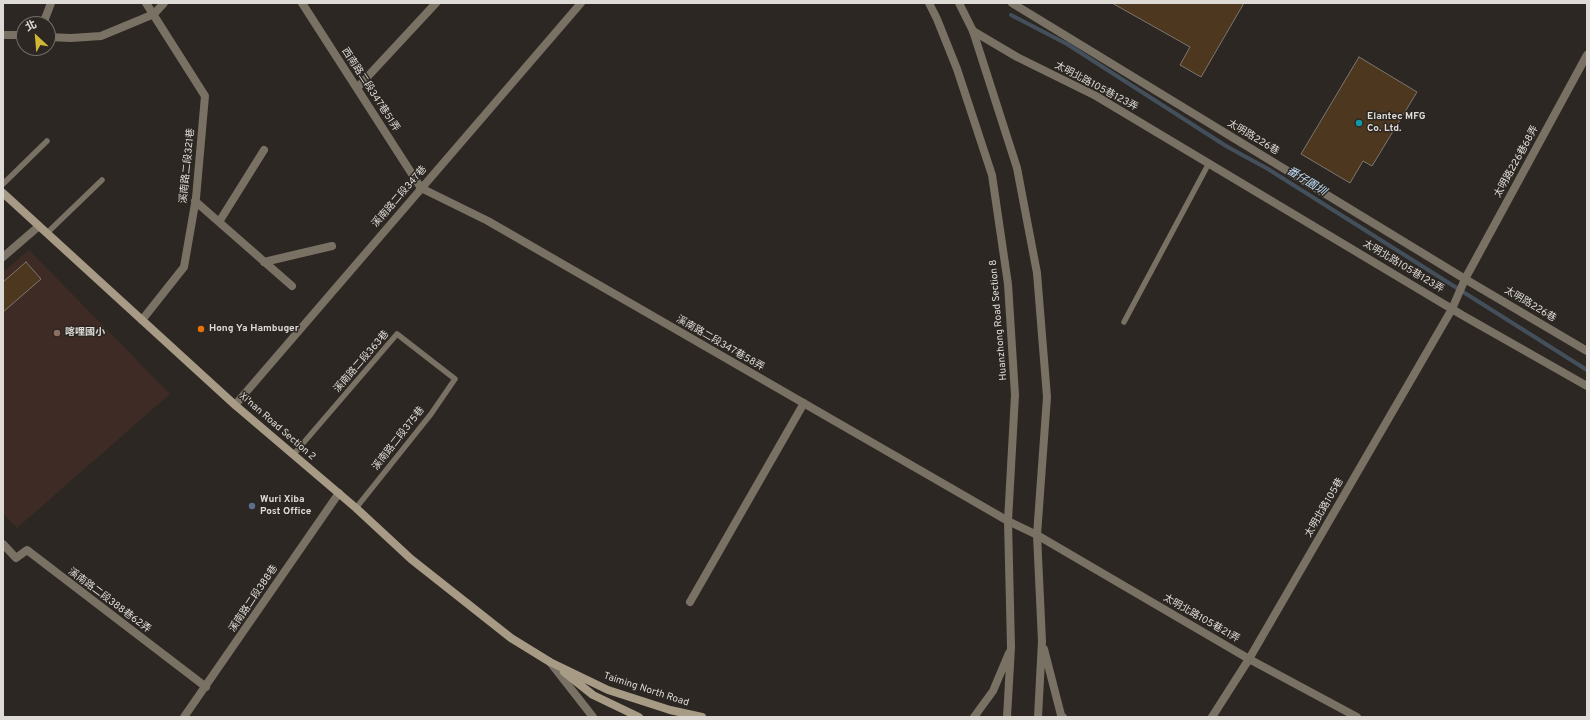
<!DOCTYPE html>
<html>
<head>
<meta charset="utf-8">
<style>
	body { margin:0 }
	#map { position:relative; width:1590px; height:720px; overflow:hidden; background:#2c2722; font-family:Overpass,"Noto Sans TC",sans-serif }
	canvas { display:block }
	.frame { position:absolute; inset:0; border:4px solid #dedbd7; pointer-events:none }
	.north { position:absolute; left:16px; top:16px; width:40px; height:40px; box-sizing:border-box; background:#2c2722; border:1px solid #736f6a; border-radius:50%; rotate:334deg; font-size:11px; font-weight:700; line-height:16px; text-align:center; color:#dedbd7 }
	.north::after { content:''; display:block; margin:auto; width:14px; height:18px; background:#d1b736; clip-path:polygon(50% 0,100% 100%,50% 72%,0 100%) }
</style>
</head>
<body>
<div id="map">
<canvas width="1590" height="720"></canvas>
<div class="frame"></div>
<div class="north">北</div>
</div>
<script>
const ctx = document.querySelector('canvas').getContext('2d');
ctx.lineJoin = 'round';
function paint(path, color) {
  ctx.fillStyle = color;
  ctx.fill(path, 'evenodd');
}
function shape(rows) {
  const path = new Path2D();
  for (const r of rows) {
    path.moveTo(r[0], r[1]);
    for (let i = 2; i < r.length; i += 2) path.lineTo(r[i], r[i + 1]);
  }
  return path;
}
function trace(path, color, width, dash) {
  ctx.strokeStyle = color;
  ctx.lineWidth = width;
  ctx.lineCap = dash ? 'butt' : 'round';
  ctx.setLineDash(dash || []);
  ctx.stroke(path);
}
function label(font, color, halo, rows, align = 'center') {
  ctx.font = font + ' Overpass,"Noto Sans TC",sans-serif';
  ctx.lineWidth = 3;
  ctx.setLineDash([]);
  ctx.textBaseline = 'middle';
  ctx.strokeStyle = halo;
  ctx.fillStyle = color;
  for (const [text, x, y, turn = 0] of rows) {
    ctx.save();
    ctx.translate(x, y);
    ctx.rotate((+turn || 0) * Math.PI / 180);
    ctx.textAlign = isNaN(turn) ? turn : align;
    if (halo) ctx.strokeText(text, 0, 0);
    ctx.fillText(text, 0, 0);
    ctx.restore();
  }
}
paint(shape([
	[29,250,170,394,17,528,3,513,3,272]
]), '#3e2b25');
trace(shape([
	[1011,15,1067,44,1226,146,1268,169,1587,370]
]), '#43505b', 4);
const building = shape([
	[1112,3,1244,3,1201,77,1180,65,1190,47,1112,3],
	[1359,57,1417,92,1372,166,1363,161,1350,183,1301,154,1359,57],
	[26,262,41,279,3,312,3,282,26,262]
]);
paint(building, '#4d371e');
trace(building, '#7d7771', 1);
trace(shape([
	[3,184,47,141],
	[47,233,102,180],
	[1124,322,1209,163],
	[293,455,397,334,455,379,431,414,356,508]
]), '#797164', 5.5);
trace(shape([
	[302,3,421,188,488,221,1008,521,1037,535,1249,659,1357,717],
	[1012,3,1465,279,1587,351],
	[43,24,51,3],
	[973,31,1017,57,1096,96,1462,315,1587,386],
	[3,35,24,35],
	[48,37,71,38,101,36,154,14,164,3],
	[357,88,436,3],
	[195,201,292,286],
	[219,222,264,150],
	[3,257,39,226],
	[264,262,332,246],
	[142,320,184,267,196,198,205,96,146,3],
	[235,405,581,3],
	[3,544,16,558,27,550,206,687],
	[690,602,804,403],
	[184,717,339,493],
	[1212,717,1249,659,1452,309,1465,279,1587,55]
]), '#797164', 8);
trace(shape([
	[929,3,937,19,957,69,992,175,1008,284,1015,395,1008,521,1011,647,1007,717],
	[959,3,973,31,1017,168,1037,273,1047,397,1037,535,1042,641,1038,717],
	[1044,649,1061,715,1063,717],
	[550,662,593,717],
	[974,717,993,691,1009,653]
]), '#797164', 8);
trace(shape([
	[3,193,235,405,356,508,411,559,511,638,550,662,608,690,670,710,702,717],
	[564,672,593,695,639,717]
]), '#a89b85', 8);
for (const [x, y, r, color] of [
	[1359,123,4,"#0f9aa8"],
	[201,329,4,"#e8710a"],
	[57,333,4,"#8d6e63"],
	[252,506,4,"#5c6f8a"]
]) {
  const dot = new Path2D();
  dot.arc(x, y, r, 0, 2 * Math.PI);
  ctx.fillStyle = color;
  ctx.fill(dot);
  trace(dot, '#2c2722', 1.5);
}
label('10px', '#dedbd7', '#2c2722', [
	["太明北路105巷123弄",1096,87,28],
	["西南路二段347巷51弄",370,90,57],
	["太明路226巷",1253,138,31],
	["太明路226巷68弄",1517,162,-61],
	["溪南路二段321巷",188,166,-84],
	["溪南路二段347巷",400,197,-49],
	["太明北路105巷123弄",1403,267,31],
	["太明路226巷",1530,305,31],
	["Huanzhong Road Section 8",999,320,-95],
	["溪南路二段347巷58弄",720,344,30],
	["溪南路二段363巷",362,362,-49],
	["Xi'nan Road Section 2",277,427,41],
	["溪南路二段375巷",399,439,-52],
	["太明北路105巷",1325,508,-60],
	["溪南路二段388巷",254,599,-56],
	["溪南路二段388巷62弄",109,601,37],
	["太明北路105巷21弄",1201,619,30],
	["Taiming North Road",646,690,18]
]);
label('bold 10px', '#dedbd7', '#2c2722', [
	["Elantec MFG",1367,117],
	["Co. Ltd.",1367,129],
	["Hong Ya Hambuger",209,329],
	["喀哩國小",65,333],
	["Wuri Xiba",260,500],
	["Post Office",260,512]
], 'left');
label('italic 11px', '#c2e0fa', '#2c2722', [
	["番仔園圳",1306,182,32]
]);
</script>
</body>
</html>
